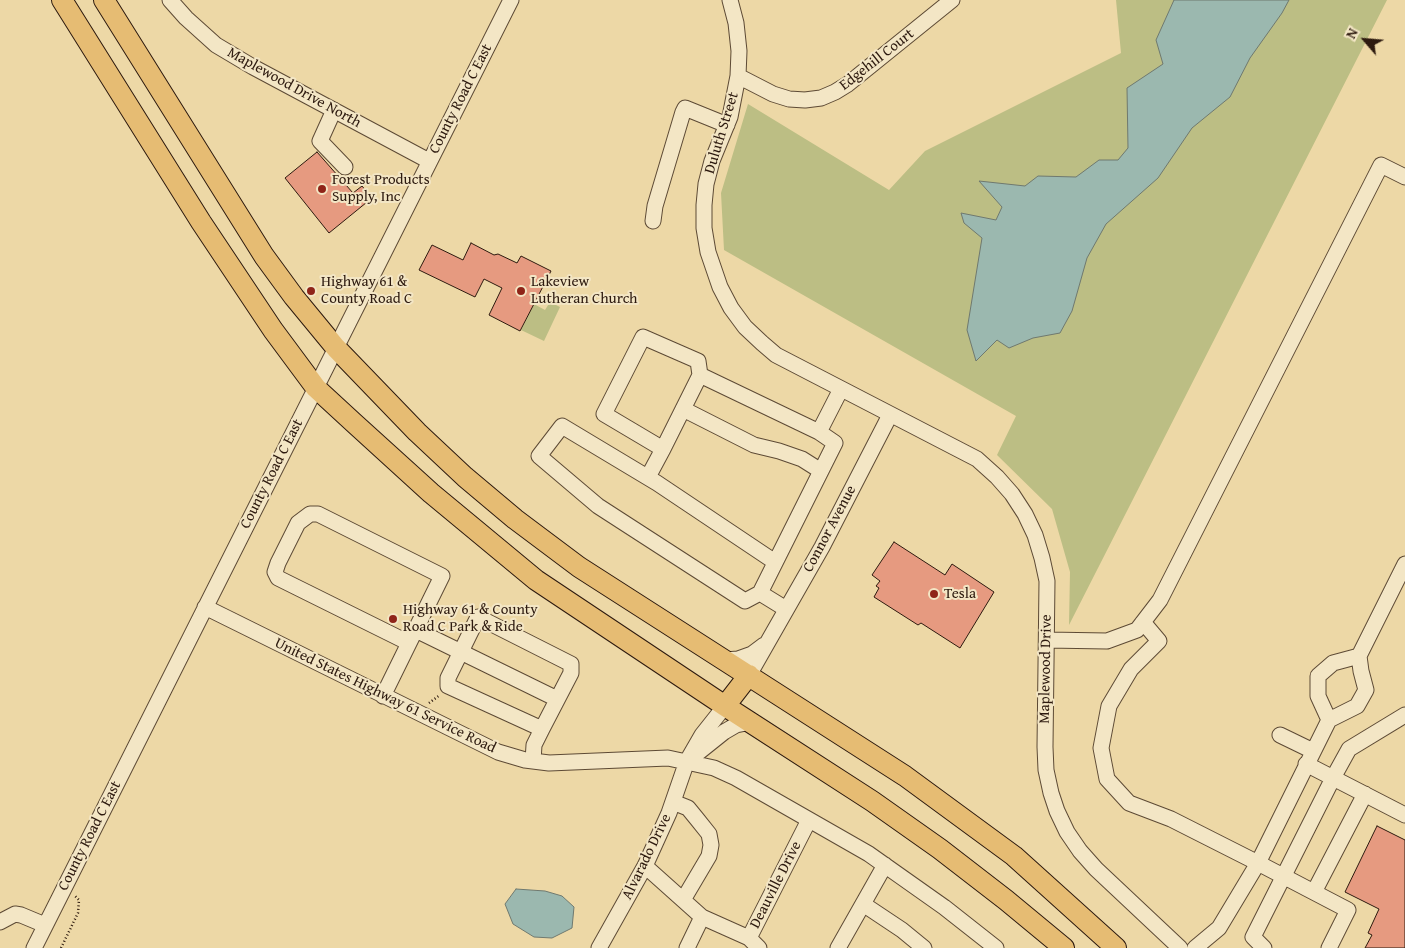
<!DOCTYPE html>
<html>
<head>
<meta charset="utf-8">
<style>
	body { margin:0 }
	#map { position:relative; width:1405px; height:948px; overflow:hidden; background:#edd8a6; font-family:"Gentium Book Plus",serif }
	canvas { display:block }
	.north { position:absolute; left:1340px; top:15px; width:50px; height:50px; -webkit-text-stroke:4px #f3e6c5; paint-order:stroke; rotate:297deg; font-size:14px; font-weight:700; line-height:20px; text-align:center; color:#2d1a0f }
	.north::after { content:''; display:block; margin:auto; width:18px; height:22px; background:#2d1a0f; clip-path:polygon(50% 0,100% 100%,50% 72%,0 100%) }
</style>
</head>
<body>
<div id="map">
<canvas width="1405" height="948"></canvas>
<div class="north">N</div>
</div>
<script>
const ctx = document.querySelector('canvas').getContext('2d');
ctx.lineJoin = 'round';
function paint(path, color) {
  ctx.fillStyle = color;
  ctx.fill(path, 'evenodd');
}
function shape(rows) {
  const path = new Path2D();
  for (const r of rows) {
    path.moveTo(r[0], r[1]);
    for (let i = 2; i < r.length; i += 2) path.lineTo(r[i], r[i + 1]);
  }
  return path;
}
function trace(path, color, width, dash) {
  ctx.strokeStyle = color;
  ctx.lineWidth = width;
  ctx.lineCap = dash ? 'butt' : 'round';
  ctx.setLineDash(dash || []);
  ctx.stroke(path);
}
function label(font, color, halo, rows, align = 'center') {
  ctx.font = font + ' "Gentium Book Plus",serif';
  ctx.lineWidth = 4;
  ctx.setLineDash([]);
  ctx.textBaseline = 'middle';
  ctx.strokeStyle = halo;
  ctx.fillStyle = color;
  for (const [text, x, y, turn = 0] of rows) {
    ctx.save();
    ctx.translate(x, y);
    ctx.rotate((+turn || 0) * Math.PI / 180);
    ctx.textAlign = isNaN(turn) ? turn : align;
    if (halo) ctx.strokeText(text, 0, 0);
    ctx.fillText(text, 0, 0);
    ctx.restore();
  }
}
paint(shape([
	[1116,0,1387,0,1069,625,1070,572,1052,509,997,455,1016,416,724,250,721,193,748,104,889,190,925,151,1121,53],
	[550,302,560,307,544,341,521,330,534,304,545,310]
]), '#bcbe84');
const water = shape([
	[1174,0,1289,0,1282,13,1250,58,1230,97,1192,128,1158,178,1106,224,1087,258,1072,311,1060,333,1033,338,1009,348,997,340,976,361,967,330,982,238,964,223,961,213,996,220,1002,207,979,181,1025,186,1038,176,1076,177,1099,160,1118,160,1128,148,1127,88,1163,64,1156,40,1174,0],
	[516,889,545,891,562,896,574,907,572,928,552,938,534,937,513,924,505,904,516,889]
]);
paint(water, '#9bb8af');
trace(water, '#6f796f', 1);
const building = shape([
	[317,152,353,193,362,186,372,198,329,233,285,178,317,152],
	[471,243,494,255,498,254,517,263,521,256,551,271,520,331,489,315,502,288,484,279,475,297,419,270,432,245,463,260,471,243],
	[894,542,945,575,952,564,994,592,960,648,921,623,918,625,874,597,879,588,876,586,880,581,872,575,894,542],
	[1377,826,1405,840,1405,948,1365,948,1372,935,1368,933,1379,909,1345,892,1377,826]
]);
paint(building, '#e69a80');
trace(building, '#2d1a0f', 1);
const minor = shape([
	[170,0,186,18,216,45,253,67,429,161],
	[730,0,736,23,739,51,738,76,730,117,712,161,706,184,704,205,704,228,708,252,720,287,731,308,745,327,762,343,776,355,977,459,997,477,1012,494,1025,514,1035,535,1042,558,1047,581,1045,747,1046,770,1051,793,1057,811,1067,832,1080,851,1096,869,1180,948],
	[738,76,773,94,789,99,805,100,821,98,835,92,848,84,952,0],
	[334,110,320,141,345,167],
	[653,221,655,206,683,112,685,108,727,125],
	[700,375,819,432,835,443,760,593,786,609],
	[683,409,754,445,779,451,802,459,821,471],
	[819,432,841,389],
	[648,477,663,449,700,375,698,361,643,337,604,414,663,449],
	[760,593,745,601,598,506,539,456,562,426,657,483,775,562],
	[205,607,498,752,525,760,549,763,668,758,714,768,736,778,869,854,944,907,996,948],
	[1143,622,1159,641,1131,669,1109,706,1101,748,1107,779,1129,803,1171,819,1258,863,1329,720,1357,706,1366,690,1361,671,1359,656,1405,564],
	[416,630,557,699],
	[1047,640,1107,641,1137,630,1160,600,1381,165,1405,177],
	[725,660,738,659,752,654,764,645],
	[749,675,822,547,890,415],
	[383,696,442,576,318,514,310,514,298,523,278,563,275,572,278,578,409,643],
	[1329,720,1318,696,1318,676,1333,663,1359,656],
	[1280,735,1313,751],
	[694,756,724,732,736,725,751,722],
	[533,761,534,745,542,729,571,673,571,664,478,617,448,678,448,686,542,729],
	[1306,764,1405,815],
	[673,802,688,808,697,819,709,834,711,845,709,856,683,900],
	[645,866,702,917,749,938,759,948],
	[1314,892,1365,794],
	[863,904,902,930,924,948],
	[0,922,15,914,21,915,45,925],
	[749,938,809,820],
	[34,948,511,0],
	[599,948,645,866,669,813,687,761,702,735,725,706],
	[687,948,702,917],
	[838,948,885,865],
	[1195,948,1219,928,1258,863,1348,910,1329,948],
	[1264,948,1253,937,1333,778,1349,749,1405,715]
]);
const major = shape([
	[62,0,201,222,273,330,316,388,354,423,431,493,536,580,725,706,872,801,940,849,1006,900,1064,948],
	[104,0,264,256,294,297,336,348,417,432,465,477,515,519,579,567,905,776,1014,856,1116,948],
	[725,706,749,675]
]);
trace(minor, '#5d4a35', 17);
trace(major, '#2d1a0f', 22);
trace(shape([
	[429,703,440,695],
	[61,948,78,913,79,900,75,896]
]), '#2d1a0f', 2.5, [1, 2.5]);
trace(minor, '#f3e6c5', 15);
trace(major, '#e6bc73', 20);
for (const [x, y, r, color] of [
	[322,189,5,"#8f2418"],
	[311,291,5,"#8f2418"],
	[521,291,5,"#8f2418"],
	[934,594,5,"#8f2418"],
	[393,619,5,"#8f2418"]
]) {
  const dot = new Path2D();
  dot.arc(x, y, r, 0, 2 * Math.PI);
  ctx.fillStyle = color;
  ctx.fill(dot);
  trace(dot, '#f3e6c5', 2);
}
label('15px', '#2d1a0f', '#f3e6c5', [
	["Edgehill Court",877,60,-38],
	["Maplewood Drive North",294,88,29],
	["County Road C East",461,99,-63],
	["Duluth Street",722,133,-73],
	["County Road C East",272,474,-63],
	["Connor Avenue",830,529,-62],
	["Maplewood Drive",1046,669,-89],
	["United States Highway 61 Service Road",385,696,26],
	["County Road C East",90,836,-63],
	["Alvarado Drive",647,857,-64],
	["Deauville Drive",776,885,-63]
]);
label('15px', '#2d1a0f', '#f3e6c5', [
	["Forest Products",332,180],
	["Supply, Inc",332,197],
	["Highway 61 &",321,282],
	["County Road C",321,299],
	["Lakeview",531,282],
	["Lutheran Church",531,299],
	["Tesla",944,594],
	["Highway 61 & County",403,610],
	["Road C Park & Ride",403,627]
], 'left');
</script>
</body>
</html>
